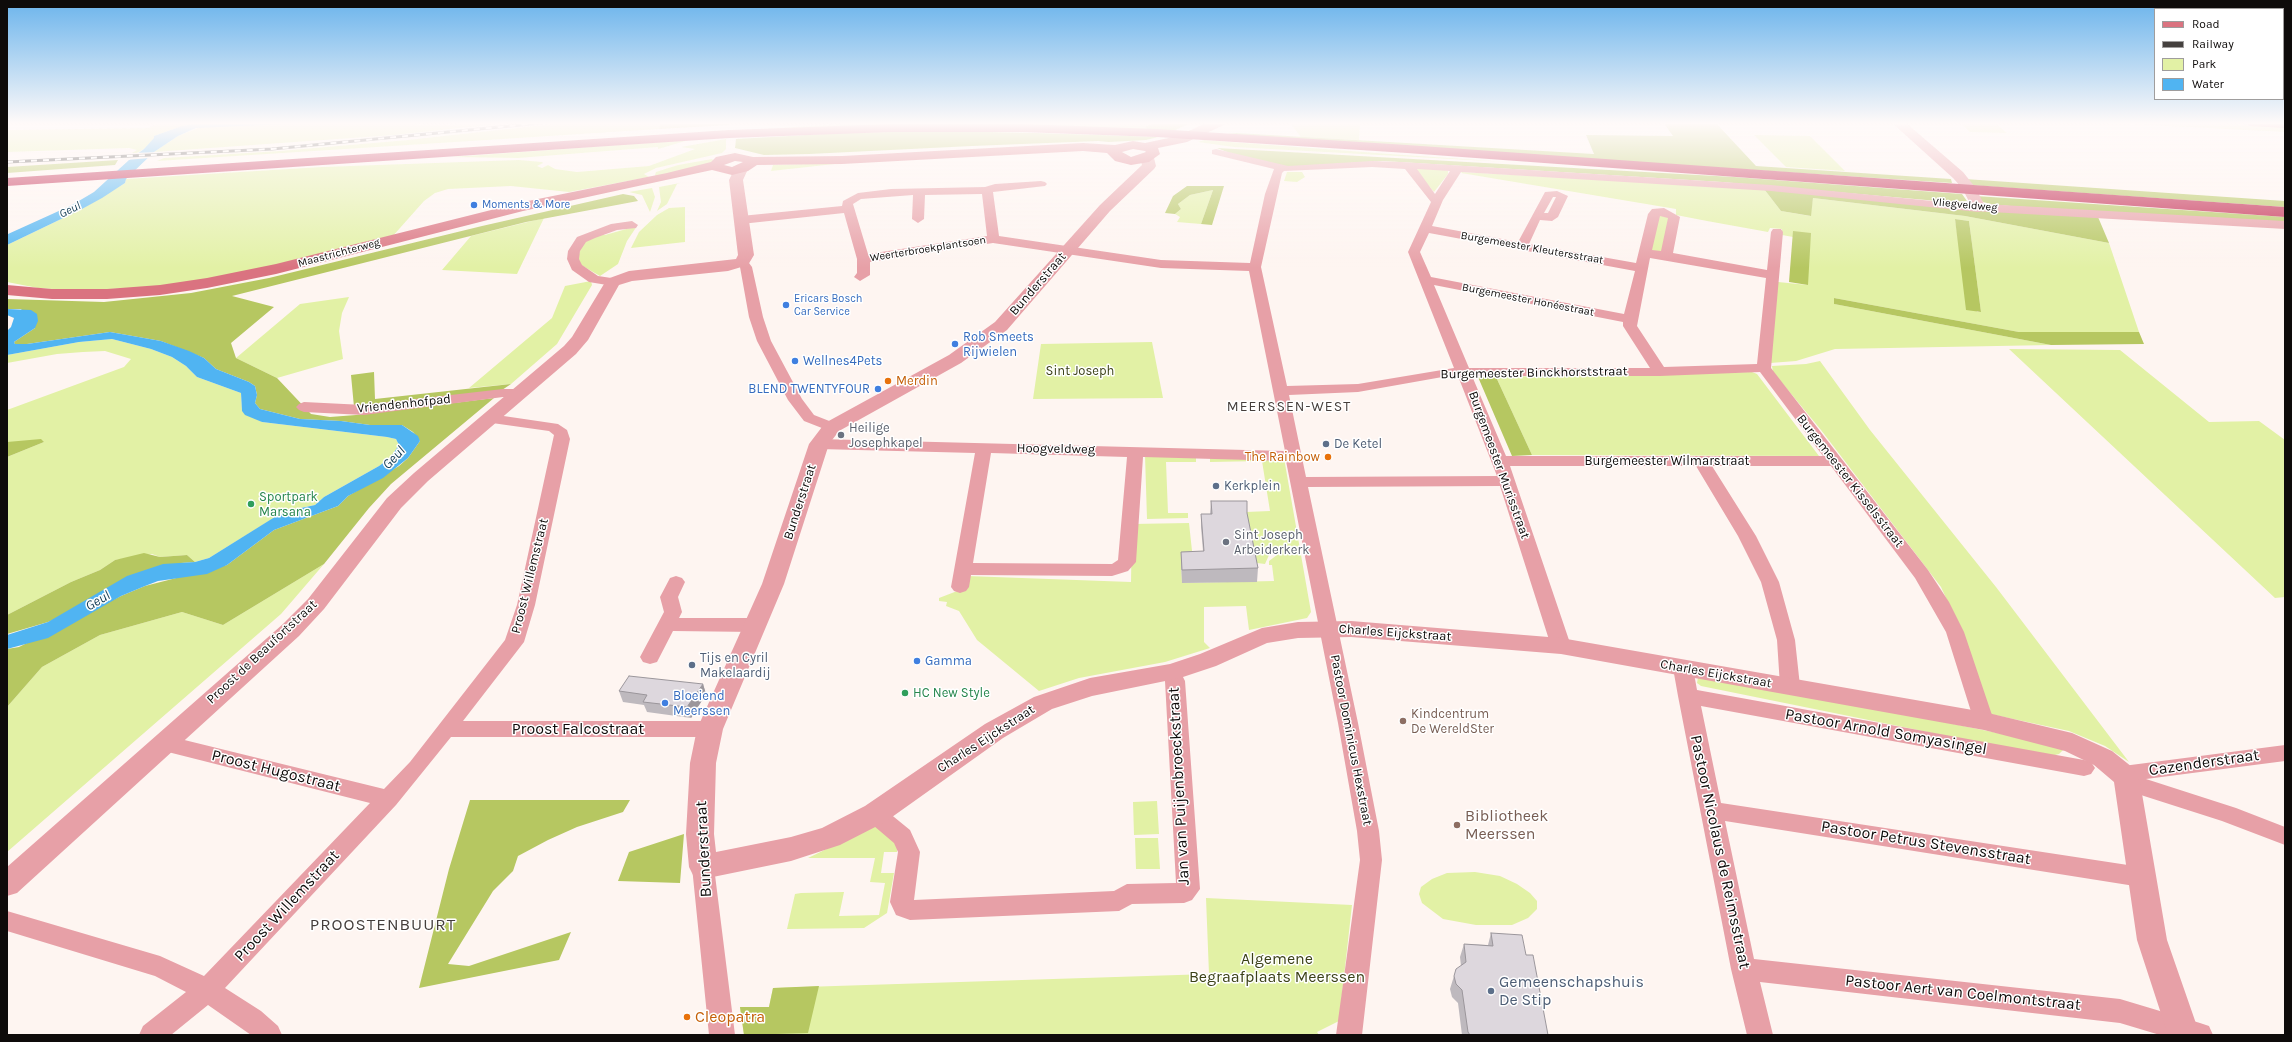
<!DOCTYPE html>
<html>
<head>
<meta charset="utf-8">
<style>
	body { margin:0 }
	#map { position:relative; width:2292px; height:1042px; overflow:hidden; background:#fef5f1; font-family:Karla,sans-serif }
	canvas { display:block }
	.frame { position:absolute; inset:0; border:8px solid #0e0b0a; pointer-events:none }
	.legend { position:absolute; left:2154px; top:8px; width:130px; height:92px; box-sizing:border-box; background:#fff; border:1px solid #9f9d9d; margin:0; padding:5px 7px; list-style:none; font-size:12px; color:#0e0b0a }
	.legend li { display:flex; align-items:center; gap:8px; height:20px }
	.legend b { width:20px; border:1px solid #9f9d9d }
</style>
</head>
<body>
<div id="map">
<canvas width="2292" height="1042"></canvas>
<div class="frame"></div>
<ul class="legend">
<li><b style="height:5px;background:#da7380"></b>Road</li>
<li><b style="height:5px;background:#45413f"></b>Railway</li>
<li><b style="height:11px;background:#e2f1a5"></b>Park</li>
<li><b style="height:11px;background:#50b4f2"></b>Water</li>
</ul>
</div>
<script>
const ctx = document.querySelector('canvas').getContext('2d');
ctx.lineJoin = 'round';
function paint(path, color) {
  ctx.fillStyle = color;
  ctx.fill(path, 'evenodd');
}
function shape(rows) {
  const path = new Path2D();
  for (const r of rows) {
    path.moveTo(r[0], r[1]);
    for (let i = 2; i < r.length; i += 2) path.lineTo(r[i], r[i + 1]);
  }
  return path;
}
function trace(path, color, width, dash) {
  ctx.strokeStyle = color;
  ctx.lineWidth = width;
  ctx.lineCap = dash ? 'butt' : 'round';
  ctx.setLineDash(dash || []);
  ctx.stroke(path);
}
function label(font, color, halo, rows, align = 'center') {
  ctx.font = font + ' Karla,sans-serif';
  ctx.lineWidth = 3;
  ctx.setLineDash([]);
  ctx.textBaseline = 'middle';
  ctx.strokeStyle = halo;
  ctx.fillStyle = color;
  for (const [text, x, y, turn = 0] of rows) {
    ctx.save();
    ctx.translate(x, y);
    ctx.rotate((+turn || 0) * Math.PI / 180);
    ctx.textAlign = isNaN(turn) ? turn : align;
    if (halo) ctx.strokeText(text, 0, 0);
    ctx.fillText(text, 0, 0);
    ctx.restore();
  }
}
paint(shape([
	[158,122,204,122,182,126,154,136,155,138,144,149,137,153,132,153,137,150,129,148,7,152,7,130,149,128],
	[330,122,405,122,421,125,447,125,477,122,517,122,394,135,154,152,178,136,203,126],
	[570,122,691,122,660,124,659,129,157,161,164,158,280,151,408,140],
	[869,122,1155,122,1145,126,1149,130,736,131],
	[1289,122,1360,123,1359,140,1301,137],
	[1959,122,1994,122,2007,133,1970,132],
	[2090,122,2234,124,2285,127,2285,132],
	[1754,135,1810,136,1845,171,1786,167],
	[726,139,726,149,722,153,656,168,644,174,649,177,569,192,511,186,448,189,435,193,424,201,392,237,246,274,146,288,68,290,38,288,7,282,7,245,82,209,125,183,126,179,322,167,519,160,542,162,543,163,537,166,542,168,548,165,555,169,577,172,649,166,695,149,681,147],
	[689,140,658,149,658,147,518,158,452,157],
	[1204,140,1404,155,1507,162,1234,147,1198,142],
	[712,159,714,161,710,164,656,177,655,175,656,172,678,165],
	[844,163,771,171,773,165],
	[1418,168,1444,170,1448,171,1448,174,1434,192,1416,171],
	[1287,172,1302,172,1305,177,1297,182,1284,181],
	[1462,172,1764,189,1781,211,1810,216,1813,198,1965,216,2109,243,2139,332,2019,332,1834,298,1834,304,2051,345,1835,349,1796,361,1770,363,1778,282,1808,285,1793,231,1793,237,1782,235,1782,229,1770,228,1768,232,1707,221,1676,215,1676,209,1461,173],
	[1955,219,1969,221,1981,312,1977,312,1961,258],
	[680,183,677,184,667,204,657,211,661,202,659,187],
	[652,188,655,197,650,212,642,195,629,192],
	[1213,190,1201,224,1177,222,1180,217,1175,214,1181,209,1178,204,1190,195],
	[685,207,685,242,631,248,639,232,657,215,669,208],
	[1658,214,1670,216,1662,254,1650,252],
	[544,218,517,274,442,270,471,236],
	[637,226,627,241,618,264,600,276,581,265,578,258,581,247,585,241,600,233,605,235],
	[591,281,592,285,557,344,511,384,469,388,552,318,565,286],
	[349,297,342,313,339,331,343,359,277,378,236,358,300,304],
	[112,339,151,349,172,357,186,366,197,377,241,393,242,411,262,422,387,437,396,439,399,445,390,458,379,466,324,497,315,505,300,508,269,521,209,558,195,562,187,555,160,557,152,554,115,560,100,570,71,582,7,615,7,457,44,442,7,442,7,410,124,367,131,359,105,351,83,352,57,354,7,363,7,355,79,342],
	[1152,342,1163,398,1033,399,1041,344],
	[2009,349,2120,350,2209,422,2259,421,2285,440,2285,597,2275,598],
	[1820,361,1870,430,1996,587,2129,762,2105,746,2069,731,1990,714,1952,611,1941,587,1821,430,1773,372,1772,366,1806,364],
	[1752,372,1757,374,1819,456,1532,455,1496,377],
	[1145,455,1196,457,1196,462,1166,462,1168,513,1188,513,1188,518,1147,519],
	[1210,457,1284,458,1311,612,1307,618,1249,630,1246,606,1204,607,1204,642,1210,648,1165,662,1079,678,1039,691,977,640,959,611,946,606,947,602,939,601,939,598,965,588,967,576,1131,582,1132,524,1189,523,1193,560,1181,564,1182,583,1274,581,1272,565,1269,565,1269,561,1277,555,1268,550,1265,553,1269,555,1265,564,1257,563,1246,512,1270,511,1262,461,1210,462],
	[324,564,281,614,7,852,7,707,42,667,100,635,182,612,223,625],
	[1699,672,2066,747,2059,754,2051,756,2036,754,1701,686,1697,683],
	[1157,801,1159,834,1134,835,1133,802],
	[876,825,894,840,897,848,897,852,884,852,881,873,894,873,887,913,864,928,787,929,795,894,801,893,844,892,839,916,879,915,885,883,870,882,875,858,808,858],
	[1135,838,1158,838,1160,869,1136,869],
	[1475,872,1500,876,1517,884,1530,893,1537,901,1537,909,1528,918,1512,925,1476,925,1443,919,1422,903,1419,894,1421,887,1432,879,1447,873],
	[1206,898,1352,905,1339,1021,1317,1032,1319,1035,744,1035,740,1007,769,1007,773,988,1209,974]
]), '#e2f1a5');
paint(shape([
	[691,122,730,122,729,125,659,129,660,124],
	[1155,122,1193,122,1173,131,1149,130,1145,127],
	[1663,122,1715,122,1756,166,1951,179,1952,183,1218,135,1236,133,1594,154,1586,135,1673,136],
	[940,131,1036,133,1158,137,1146,140,1109,142,1098,141,972,146,809,154,764,155,735,148,736,139,842,133],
	[1217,148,1734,177,1962,194,1967,201,1949,202,1722,182,1383,161,1286,167,1232,154],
	[118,160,115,165,7,173,7,167],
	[1965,179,2285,201,2285,207,1969,185],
	[1187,186,1224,186,1212,225,1201,224,1213,190,1190,195,1178,204,1181,209,1175,214,1165,213,1173,196],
	[1764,189,2098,217,2109,243,1965,216,1813,198,1811,216,1781,211],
	[623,194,634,196,638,201,526,222,232,296,274,307,231,343,236,358,277,378,311,414,330,417,356,415,494,398,391,484,369,508,324,564,223,625,182,612,100,635,42,667,7,707,7,649,19,647,121,596,145,586,227,565,274,530,338,506,348,496,399,466,408,458,420,441,413,432,402,425,370,425,341,421,300,419,260,409,255,403,257,395,255,386,249,382,216,369,204,358,161,341,110,332,27,344,15,344,14,342,35,328,21,309,7,309,7,299,104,302,191,293,269,278,482,226],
	[1976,196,2285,217,2285,224,1995,205,1983,202],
	[1955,219,1969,221,1981,312,1966,310],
	[1793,231,1811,233,1808,285,1789,282],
	[1834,298,2019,332,2139,332,2144,344,2051,345,1834,304],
	[374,372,375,399,511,384,502,390,354,407,351,375],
	[1478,377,1496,377,1532,455,1512,456],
	[41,439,44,442,7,457,7,442],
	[144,553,160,557,187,555,195,562,181,563,48,622,7,634,7,615,71,582,100,570,115,560],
	[470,800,630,800,623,812,577,827,548,840,518,856,513,871,493,891,448,964,469,966,571,932,559,960,419,988,449,869],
	[684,834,680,883,618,881,629,852],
	[819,986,808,1033,744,1035,740,1007,769,1007,773,988]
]), '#b6c761');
paint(shape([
	[204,122,330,122,196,128,178,136,154,152,126,179,125,183,102,198,82,209,7,245,8,234,72,205,94,192,129,160,144,149,154,138,154,136,182,126],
	[7,309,31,310,37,314,38,321,35,328,14,342,15,344,27,344,110,332,161,341,189,351,204,358,216,369,249,382,255,386,257,395,255,403,260,409,300,419,341,421,370,425,402,425,418,436,420,441,408,458,383,478,348,496,338,506,274,530,227,565,207,574,158,581,145,586,121,596,48,638,7,649,7,635,48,622,127,576,163,564,195,562,209,558,278,515,292,510,315,505,324,497,379,466,390,458,399,445,396,439,387,437,262,422,245,415,242,411,241,393,197,377,186,366,172,357,151,349,112,339,79,342,7,355,7,331,11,327,14,318,7,315]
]), '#50b4f2');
paint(shape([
	[158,152,150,158,126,160,134,153]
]), '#fef5f1');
paint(shape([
	[1216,149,1288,166,1372,161,1402,162,1771,185,1983,206,1985,208,1979,212,1771,191,1461,172,1443,200,1432,226,1518,242,1545,192,1557,191,1568,196,1558,217,1552,221,1540,220,1529,244,1636,263,1648,214,1652,209,1664,208,1680,217,1673,253,1767,270,1771,232,1773,229,1781,229,1783,232,1771,368,1928,570,1949,602,1964,632,1994,721,1991,726,1984,729,1977,726,1974,721,1946,632,1915,578,1831,466,1712,466,1756,536,1779,582,1795,640,1800,686,1797,691,1790,693,1783,691,1780,686,1777,640,1761,582,1738,536,1696,466,1510,466,1571,646,1568,651,1561,653,1554,651,1551,646,1500,486,1308,487,1358,723,1379,831,1382,860,1362,1035,1336,1035,1360,860,1357,831,1338,723,1286,461,1143,457,1136,562,1128,571,1112,576,971,575,969,587,966,591,960,593,954,591,951,587,975,453,819,449,813,447,811,444,813,441,819,439,1285,451,1249,271,1161,268,993,243,870,262,870,275,860,281,854,277,857,273,857,259,844,213,741,224,735,220,741,216,842,206,843,201,858,193,891,189,985,187,995,184,1041,181,1045,182,1047,184,1045,186,993,192,999,236,1161,260,1250,263,1265,194,1274,169,1212,154,1212,150,1216,149],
	[1372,167,1405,169,1431,202,1408,252,1454,368,1358,384,1287,386,1261,267,1282,173,1284,171,1372,167],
	[1417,169,1450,171,1435,194,1417,169],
	[982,194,987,236,868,254,853,204,861,199,913,195,912,219,918,223,924,219,925,195,982,194],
	[1553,197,1556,197,1548,213,1544,213,1553,197],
	[1660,216,1668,218,1661,251,1652,250,1660,216],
	[1429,233,1635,271,1624,314,1431,277,1420,252,1429,233],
	[1650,258,1766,278,1757,364,1664,367,1637,326,1650,258],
	[1434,285,1623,322,1623,326,1650,368,1469,368,1434,285],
	[1760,372,1823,456,1506,456,1472,376,1660,376,1760,372],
	[1448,376,1458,376,1497,476,1306,477,1289,395,1358,392,1448,376],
	[991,453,1127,457,1118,560,1112,564,973,563,991,453],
	[632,221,638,225,636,228,617,230,595,238,586,242,580,251,579,259,582,265,598,276,618,279,620,282,618,285,613,286,589,282,572,270,567,259,568,251,577,237,611,224,632,221],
	[742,258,746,259,752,267,763,317,771,341,802,399,814,415,837,424,840,427,837,430,827,430,804,421,788,400,757,341,749,317,740,267,736,262,742,258],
	[503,389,522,389,529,393,522,397,503,397,364,415,304,412,299,410,296,407,299,404,304,402,364,405,503,389],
	[490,414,558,424,567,430,570,439,535,605,524,642,463,721,710,721,717,724,720,729,717,734,710,737,451,737,396,805,225,988,261,1011,278,1026,282,1035,251,1035,208,1005,171,1035,139,1035,143,1026,186,992,155,976,7,931,7,911,160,956,204,976,370,803,164,751,157,749,154,743,157,737,164,735,384,789,410,762,505,640,517,605,554,435,549,431,485,422,482,419,485,416,490,414],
	[676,576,682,578,685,582,678,597,682,612,679,618,755,618,762,620,764,625,762,630,755,632,673,631,657,662,650,664,643,662,640,657,664,612,660,597,670,578,676,576],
	[1683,661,1690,663,1693,668,1697,690,2084,760,2091,762,2095,768,2091,774,2084,776,1701,706,1721,803,2141,867,2149,870,2152,877,2149,884,2141,887,1725,821,1754,959,2120,999,2200,1023,2209,1026,2213,1035,2160,1035,2120,1023,1760,982,1773,1035,1747,1035,1731,969,1678,696,1673,668,1676,663,1683,661],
	[1171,665,1178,667,1185,681,1200,889,1192,900,1184,903,1132,904,1119,911,910,920,896,915,890,902,898,852,894,843,867,820,864,814,867,808,875,805,883,808,910,830,920,852,914,900,1114,891,1127,884,1176,883,1165,681,1161,672,1164,667,1171,665],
	[2285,745,2285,761,2146,779,2236,808,2285,827,2285,845,2222,821,2119,788,2112,774,2115,768,2123,766,2285,745],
	[703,857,711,860,714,867,735,1035,709,1035,692,867,695,860,703,857]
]), '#e7a0a7');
paint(shape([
	[1891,122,1905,122,1963,172,1975,187,1984,204,2285,221,2285,229,1974,211,1962,188,1953,178,1891,122],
	[1147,154,1154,158,1156,166,1154,169,1110,211,1007,330,961,363,839,431,829,444,784,584,723,729,716,763,714,834,716,852,791,837,822,828,865,806,985,724,1034,697,1090,678,1170,664,1200,654,1262,628,1298,622,1351,621,1561,638,1984,712,2072,733,2112,751,2132,767,2140,782,2167,940,2200,1035,2168,1035,2137,940,2114,782,2094,765,2065,751,1984,730,1561,654,1351,637,1298,638,1267,643,1216,666,1180,678,1092,696,1052,709,1003,738,885,822,840,845,791,861,703,879,693,875,689,867,686,834,690,763,697,729,762,584,809,444,825,423,949,355,995,322,1100,205,1142,165,1140,158,1147,154],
	[741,165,748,169,743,180,754,255,748,265,728,271,632,281,619,285,588,340,576,354,428,481,401,508,324,609,299,636,17,893,7,896,7,867,283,624,308,599,387,498,414,473,564,346,572,337,607,279,629,271,736,259,738,255,729,180,736,166,741,165]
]), '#e7a0a7');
paint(shape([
	[1208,122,1226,122,1224,125,1187,142,1158,148,1160,154,1149,162,1131,165,1115,161,1107,153,1083,151,842,164,757,165,748,171,732,175,712,170,523,211,276,274,207,288,160,295,107,299,52,299,7,295,7,285,52,289,107,289,160,285,207,278,276,264,523,202,667,173,711,162,716,157,735,153,753,157,842,156,1083,143,1115,145,1133,141,1145,143,1178,136,1208,122],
	[1133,149,1145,151,1146,152,1131,157,1122,152,1133,149],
	[735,161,743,162,732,167,724,165,735,161]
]), '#da7380');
paint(shape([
	[2243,122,2285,122,2285,128,2250,126,2243,122],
	[891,124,1022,124,1157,129,1407,145,2285,207,2285,217,1407,153,1157,137,1022,132,891,132,729,138,7,186,7,178,729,130,891,124]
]), '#c1264d');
const rail = shape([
	[7,162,272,149,551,122]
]);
trace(rail, '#45413f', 3);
trace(rail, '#fff', 2, [6]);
paint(shape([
	[1211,501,1247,513,1258,568,1257,582,1182,583,1181,565,1181,552,1203,551,1201,527,1201,514,1210,514],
	[703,684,706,694,691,718,647,712,644,705,623,702,619,691],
	[1491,933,1526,955,1548,1035,1462,1035,1458,1003,1452,997,1450,989,1454,976,1461,966,1460,957,1464,944,1488,945]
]), '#beb9be');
paint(shape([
	[703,684,706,694,691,718,687,707]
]), '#9b969b');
const building = shape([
	[1211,501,1247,501,1247,513,1258,568,1182,570,1181,552,1204,551,1201,514,1212,514,1211,501],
	[629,676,703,684,687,707,643,702,647,695,619,691,629,676],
	[1491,933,1522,935,1526,955,1533,955,1548,1035,1470,1035,1468,1032,1462,990,1456,984,1454,976,1456,969,1466,962,1464,944,1493,946,1491,933]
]);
paint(building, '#ddd7dd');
trace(building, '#9b969b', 1);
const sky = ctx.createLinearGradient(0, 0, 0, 268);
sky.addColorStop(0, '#6bb4ec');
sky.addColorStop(0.46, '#fffaf9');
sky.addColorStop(1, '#fffaf900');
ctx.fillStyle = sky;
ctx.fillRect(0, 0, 2292, 268);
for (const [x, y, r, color] of [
	[474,205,4,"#3f7fe0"],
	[786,305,4,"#3f7fe0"],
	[955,344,4,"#3f7fe0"],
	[795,361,4,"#3f7fe0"],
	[888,381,4,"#e8710a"],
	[878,389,4,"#3f7fe0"],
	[841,435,4,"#6b7280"],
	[1326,444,4,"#5c6f8a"],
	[1328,457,4,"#e8710a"],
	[1216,486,4,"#5c6f8a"],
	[251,504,4,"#2e9e5b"],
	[1226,542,4,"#6b7280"],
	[917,661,4,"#3f7fe0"],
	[692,665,4,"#5c6f8a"],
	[905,693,4,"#2e9e5b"],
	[665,703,4,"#3f7fe0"],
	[1403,721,4,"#8d6e63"],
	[1457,825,4,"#8d6e63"],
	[1491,991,4,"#5c6f8a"],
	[687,1017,4,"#e8710a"]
]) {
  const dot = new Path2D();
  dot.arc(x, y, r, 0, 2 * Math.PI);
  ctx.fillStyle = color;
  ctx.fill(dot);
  trace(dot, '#fff', 1.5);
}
label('11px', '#366cbe', '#fff', [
	["Moments & More",482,205],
	["Ericars Bosch",794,299],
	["Car Service",794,312]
], 'left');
label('11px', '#0e0b0a', '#fff', [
	["Vliegveldweg",1965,205,5],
	["Burgemeester Kleutersstraat",1532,248,10],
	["Weerterbroekplantsoen",928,249,-9],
	["Maastrichterweg",339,253,-15],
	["Burgemeester Honéestraat",1528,300,11]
]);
label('italic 12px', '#103a53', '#fff', [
	["Geul",70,210,-26]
]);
label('13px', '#0e0b0a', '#fff', [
	["Bunderstraat",1038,284,-49],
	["Burgemeester Binckhorststraat",1534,373,-1],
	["Vriendenhofpad",404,404,-6],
	["Hoogveldweg",1056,449,1],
	["Burgemeester Wilmarstraat",1667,461],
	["Burgemeester Murisstraat",1499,465,70],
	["Burgemeester Kisselsstraat",1850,481,52],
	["Bunderstraat",800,502,-72],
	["Proost Willemstraat",530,576,-76],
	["Charles Eijckstraat",1395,633,4],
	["Proost de Beaufortstraat",262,652,-43],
	["Charles Eijckstraat",1716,674,10],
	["Charles Eijckstraat",986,739,-33],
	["Pastoor Dominicus Hexstraat",1351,740,79]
]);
label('13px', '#366cbe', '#fff', [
	["Rob Smeets",963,337],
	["Rijwielen",963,352],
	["Wellnes4Pets",803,361],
	["BLEND TWENTYFOUR",870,389,"right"],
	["Gamma",925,661],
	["Bloeiend",673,696],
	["Meerssen",673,711]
], 'left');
label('13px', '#3b4117', '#fff', [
	["Sint Joseph",1080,371]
]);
label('13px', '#c56008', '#fff', [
	["Merdin",896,381],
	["The Rainbow",1320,457,"right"]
], 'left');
label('13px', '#5b616d', '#fff', [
	["Heilige",849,428],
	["Josephkapel",849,443],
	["Sint Joseph",1234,535],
	["Arbeiderkerk",1234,550]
], 'left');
label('13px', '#4e5e75', '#fff', [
	["De Ketel",1334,444],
	["Kerkplein",1224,486],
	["Tijs en Cyril",700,658],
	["Makelaardij",700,673]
], 'left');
label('13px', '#27864d', '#fff', [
	["Sportpark",259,497],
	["Marsana",259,512],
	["HC New Style",913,693]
], 'left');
label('13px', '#785e54', '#fff', [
	["Kindcentrum",1411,714],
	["De WereldSter",1411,729]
], 'left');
ctx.letterSpacing = '1px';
label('14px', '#453e3b', '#fff', [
	["MEERSSEN-WEST",1289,407]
]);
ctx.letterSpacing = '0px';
label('italic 14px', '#103a53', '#fff', [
	["Geul",394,458,-46],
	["Geul",98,601,-30]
]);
label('16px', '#0e0b0a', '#fff', [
	["Proost Falcostraat",578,729],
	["Pastoor Arnold Somyasingel",1886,732,10],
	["Cazenderstraat",2204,763,-8],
	["Proost Hugostraat",276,771,14],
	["Jan van Puijenbroeckstraat",1179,786,-93],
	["Pastoor Petrus Stevensstraat",1926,843,9],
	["Bunderstraat",704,849,-93],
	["Pastoor Nicolaus de Reimsstraat",1720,852,78],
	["Proost Willemstraat",287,906,-47],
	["Pastoor Aert van Coelmontstraat",1963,993,6]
]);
label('16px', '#785e54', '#fff', [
	["Bibliotheek",1465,816],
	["Meerssen",1465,834]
], 'left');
label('16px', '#3b4117', '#fff', [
	["Algemene",1277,959],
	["Begraafplaats Meerssen",1277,977]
]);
label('16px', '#4e5e75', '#fff', [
	["Gemeenschapshuis",1499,982],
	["De Stip",1499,1000]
], 'left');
label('16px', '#c56008', '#fff', [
	["Cleopatra",695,1017]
], 'left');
ctx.letterSpacing = '1px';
label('17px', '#453e3b', '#fff', [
	["PROOSTENBUURT",383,925]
]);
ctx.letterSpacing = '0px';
</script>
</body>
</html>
